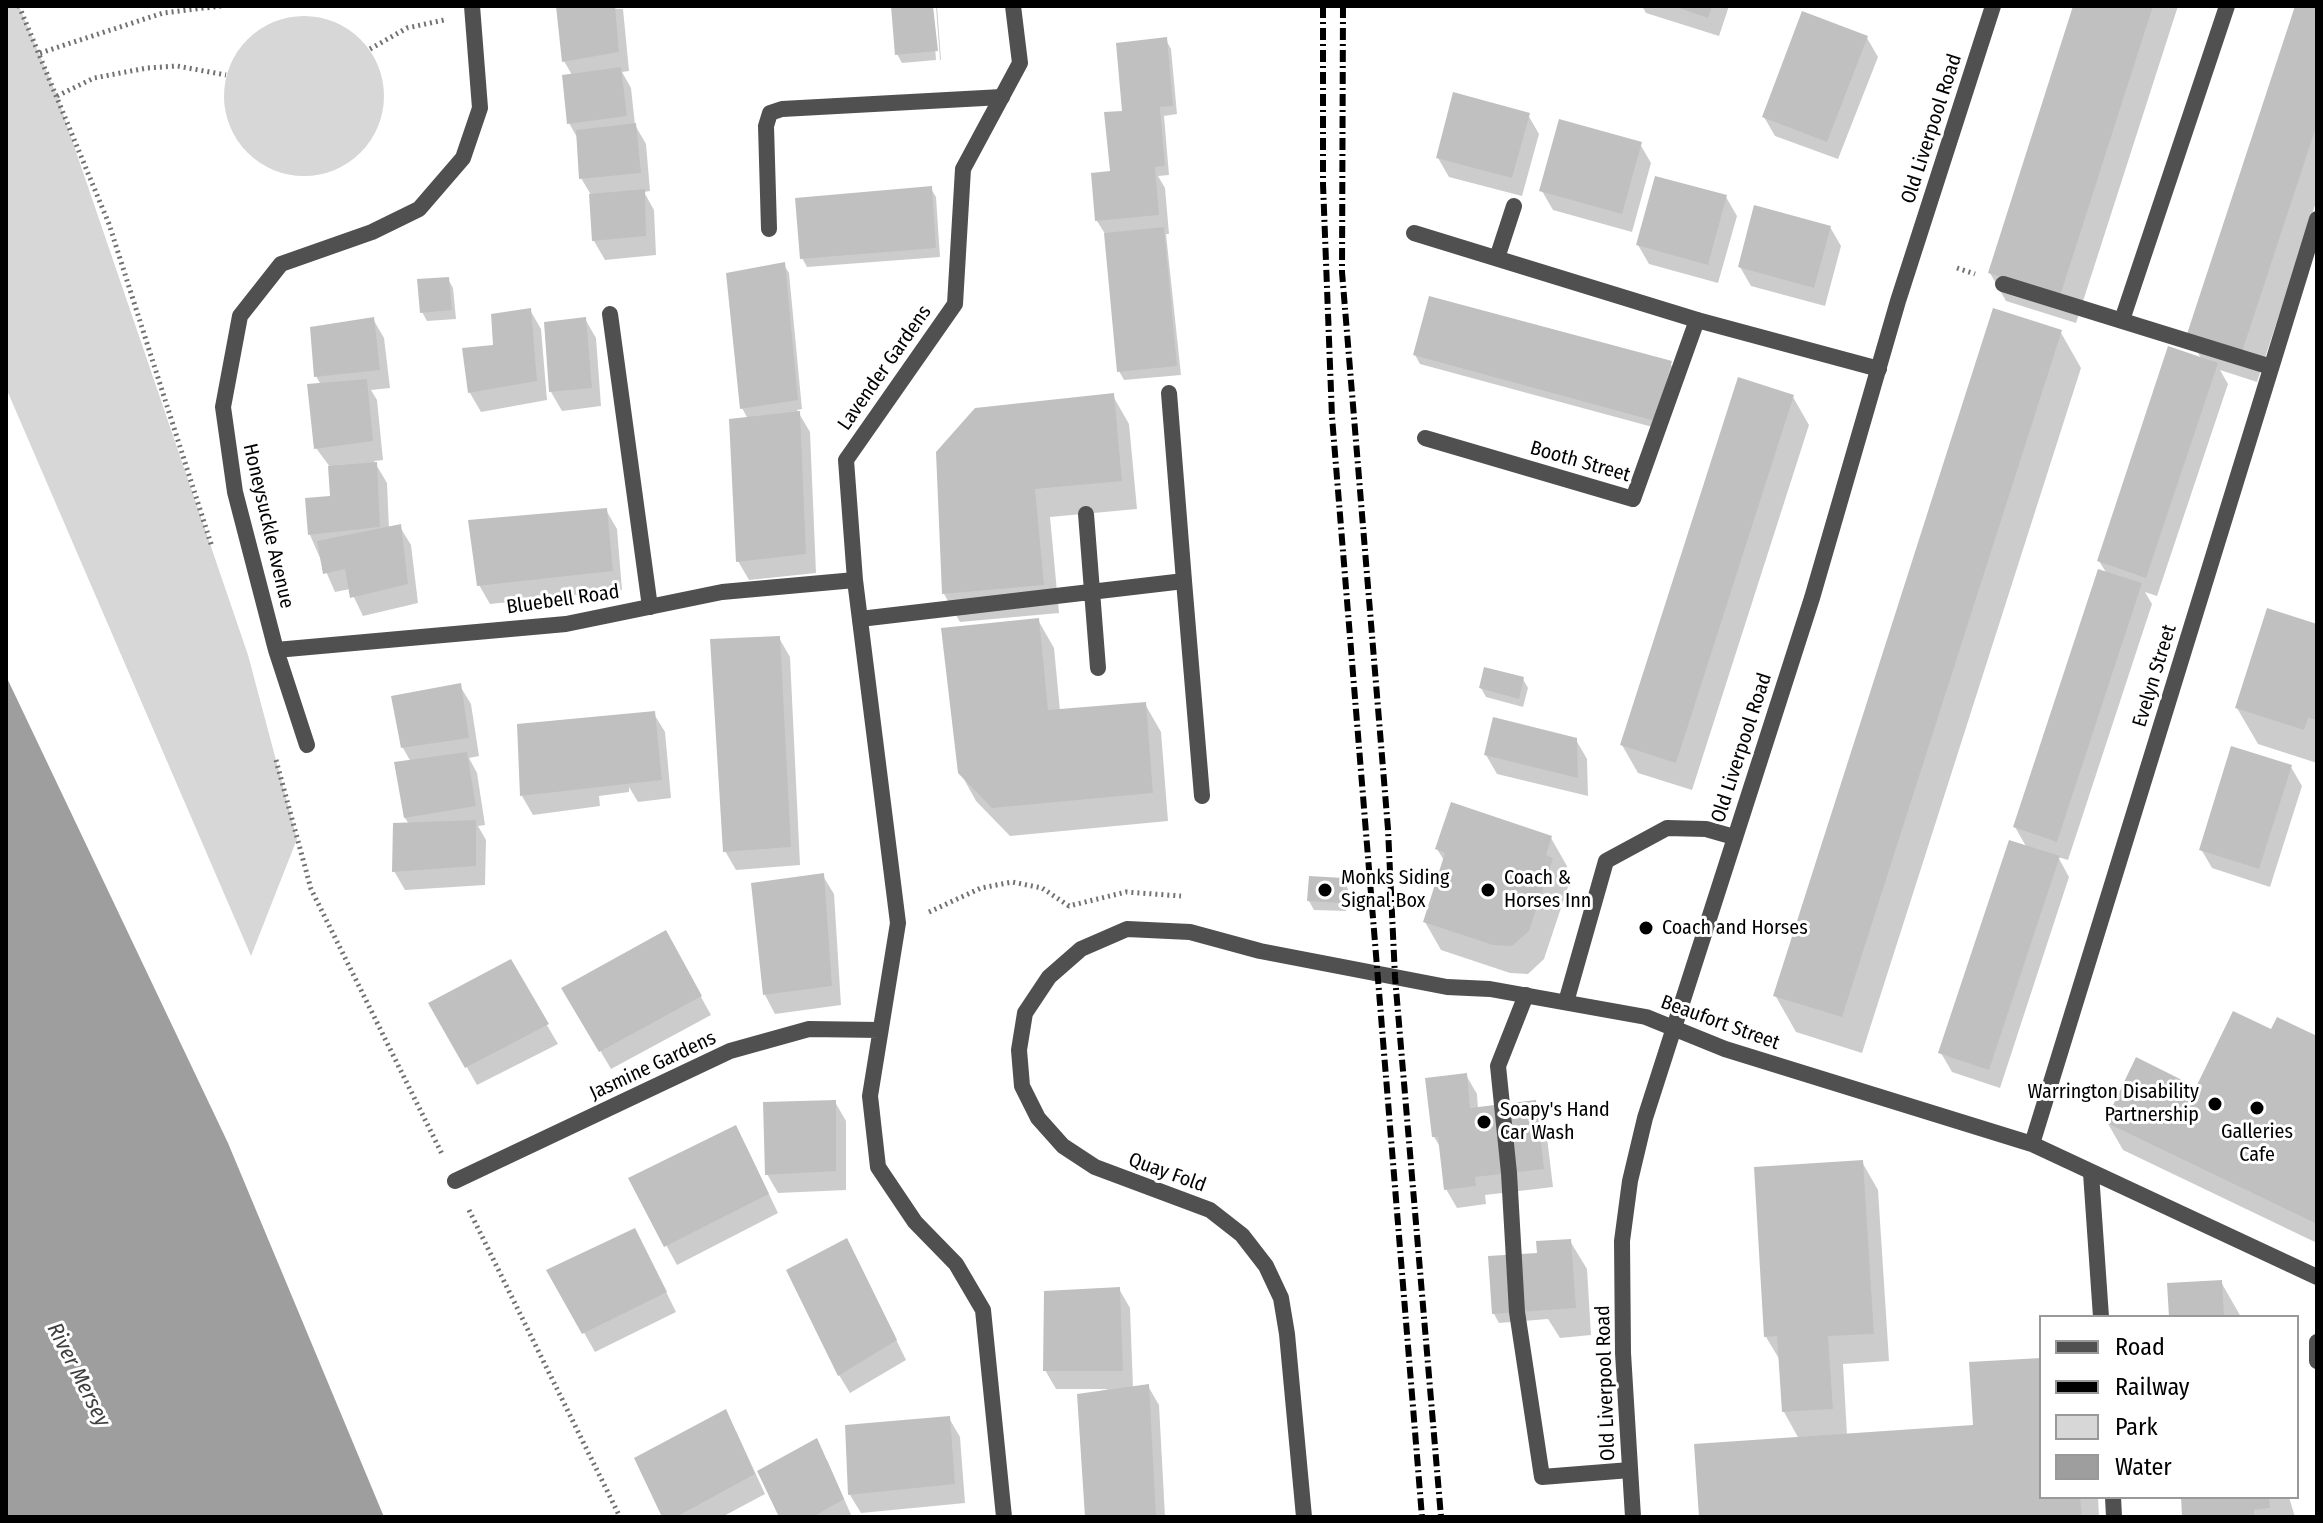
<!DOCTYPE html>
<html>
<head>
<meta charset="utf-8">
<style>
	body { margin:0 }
	#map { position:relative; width:2323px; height:1523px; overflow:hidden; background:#fff; font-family:"Fira Sans Condensed",sans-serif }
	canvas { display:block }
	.frame { position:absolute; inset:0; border:8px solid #000; pointer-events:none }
	.legend { position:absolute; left:2039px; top:1315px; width:260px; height:184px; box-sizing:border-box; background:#fff; border:2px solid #999; margin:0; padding:10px 14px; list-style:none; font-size:24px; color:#000 }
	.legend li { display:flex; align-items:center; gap:16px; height:40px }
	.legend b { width:40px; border:2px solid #999 }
</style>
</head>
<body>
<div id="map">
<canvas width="2323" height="1523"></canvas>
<div class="frame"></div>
<ul class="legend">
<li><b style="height:10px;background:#505050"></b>Road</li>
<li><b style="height:10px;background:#000"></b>Railway</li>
<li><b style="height:22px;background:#d7d7d7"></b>Park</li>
<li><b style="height:22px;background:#9e9e9e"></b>Water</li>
</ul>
</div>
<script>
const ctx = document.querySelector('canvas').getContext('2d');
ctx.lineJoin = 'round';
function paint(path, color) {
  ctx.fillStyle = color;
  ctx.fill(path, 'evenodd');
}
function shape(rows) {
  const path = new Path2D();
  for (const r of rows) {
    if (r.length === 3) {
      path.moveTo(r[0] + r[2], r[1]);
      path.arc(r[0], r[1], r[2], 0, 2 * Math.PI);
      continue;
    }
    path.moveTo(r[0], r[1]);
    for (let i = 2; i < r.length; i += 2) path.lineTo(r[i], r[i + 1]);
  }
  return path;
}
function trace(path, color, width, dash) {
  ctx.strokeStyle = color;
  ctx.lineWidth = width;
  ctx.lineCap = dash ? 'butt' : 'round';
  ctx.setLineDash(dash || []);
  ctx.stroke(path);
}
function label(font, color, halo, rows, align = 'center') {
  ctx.font = font + ' "Fira Sans Condensed",sans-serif';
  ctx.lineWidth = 6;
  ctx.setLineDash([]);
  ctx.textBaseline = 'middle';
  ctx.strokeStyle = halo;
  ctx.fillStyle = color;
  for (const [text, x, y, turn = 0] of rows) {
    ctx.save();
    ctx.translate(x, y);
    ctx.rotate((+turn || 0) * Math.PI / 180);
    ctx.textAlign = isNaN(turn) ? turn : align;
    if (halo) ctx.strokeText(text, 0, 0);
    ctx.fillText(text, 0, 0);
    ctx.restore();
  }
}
paint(shape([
	[6,6,19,6,57,96,248,655,297,839,251,956,6,388],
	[304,96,80]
]), '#d7d7d7');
paint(shape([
	[6,676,228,1143,384,1517,6,1517]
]), '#9e9e9e');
paint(shape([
	[558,6,623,9,629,71,622,72,631,88,635,125,646,144,650,191,644,192,654,210,656,255,605,260,594,241,591,195,581,178,578,139,569,123,572,75,564,61],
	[893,6,932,6,936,60,902,63,897,54],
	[936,6,937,6,941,60,940,60],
	[1642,6,1729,6,1719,36,1646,13],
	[2075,6,2178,6,2076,323,2006,301,1990,273],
	[2297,6,2317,6,2317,199,2257,382,2220,370,2228,384,2157,596,2145,592,2152,604,2068,860,2058,857,2069,877,2000,1088,1952,1072,1941,1053,2027,848,2015,827,2107,574,2099,561,2202,360,2188,336],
	[1867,38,1878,57,1838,159,1775,136,1764,117],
	[1166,40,1171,49,1177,114,1164,116,1169,175,1158,176,1165,188,1169,234,1166,234,1181,375,1124,380,1119,371,1107,237,1097,221,1093,175,1113,173,1125,113],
	[1528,115,1539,134,1522,196,1449,177,1438,158],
	[1640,144,1651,163,1632,232,1553,210,1542,191],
	[931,189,936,197,940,257,807,267,802,258],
	[1726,197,1737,216,1718,283,1649,264,1638,245],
	[1830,227,1841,246,1825,306,1751,286,1740,267],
	[784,265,789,273,802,409,797,410,810,432,816,573,749,580,738,561,748,419,742,408],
	[448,279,453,288,456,319,427,321,422,312],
	[530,310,541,329,547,400,481,412,470,393,464,350,495,346],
	[373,319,384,338,390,388,371,390,377,400,383,460,374,461,387,483,389,529,400,527,411,545,418,603,363,616,350,589,335,592,310,535,332,497,330,467,316,448,321,385,316,376],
	[585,319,596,338,601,406,562,411,551,392],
	[2060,331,2081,368,1862,1053,1796,1032,1775,995],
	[1415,355,1670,363,1675,372,1660,429,1420,364],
	[1113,396,1129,424,1137,509,1050,517,1059,613,960,622,944,594],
	[1793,397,1809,425,1692,790,1638,773,1622,745],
	[606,510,617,529,622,590,490,604,479,585],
	[1038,620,1054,648,1060,711,1145,704,1161,732,1168,821,1010,836,976,801,960,772],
	[2317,626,2317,763,2258,744,2237,708],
	[779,638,790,657,800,865,736,870,725,851],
	[1523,679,1528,688,1523,707,1486,697,1481,688],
	[460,686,471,704,479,756,469,758,477,773,485,825,478,826,486,840,485,885,405,890,394,871,409,824,405,818,411,762,403,748],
	[654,714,665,732,671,798,638,802,629,787,629,792,599,796,600,806,533,815,522,796],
	[1576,740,1587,759,1588,796,1497,774,1486,755],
	[2291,767,2302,786,2270,887,2212,868,2201,849],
	[1551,838,1567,866,1563,879,1568,887,1544,959,1528,974,1510,973,1441,950,1425,922,1445,862,1437,849],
	[823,876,834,894,841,1005,775,1014,765,995],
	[1343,880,1348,889,1346,911,1314,910,1309,901],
	[665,932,711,1015,611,1069,564,989],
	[510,962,558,1044,477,1085,431,1004],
	[2272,1032,2317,1038,2317,1243,2123,1150,2107,1122,2197,1089],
	[1466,1075,1477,1094,1478,1109,1534,1102,1545,1121,1553,1187,1485,1195,1486,1204,1457,1208,1446,1189,1442,1150,1434,1137],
	[835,1102,846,1121,846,1190,778,1193,767,1174],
	[746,1146,778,1213,677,1265,630,1179],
	[1862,1162,1878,1190,1889,1361,1843,1364,1847,1435,1975,1427,2041,1362,2041,1497,2098,1497,2099,1517,1701,1517,1799,1439,1784,1412,1781,1362,1766,1337],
	[1570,1241,1587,1269,1591,1335,1560,1338,1548,1319,1499,1323,1494,1314,1536,1255],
	[645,1249,676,1312,595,1352,549,1271],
	[857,1259,906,1360,850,1393,839,1375],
	[2221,1282,2241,1317,2171,1317],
	[1119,1289,1130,1308,1133,1388,1148,1386,1159,1405,1165,1517,1087,1517,1079,1396,1109,1389,1056,1389,1045,1370],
	[949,1418,960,1437,965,1503,861,1513,850,1495],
	[736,1431,765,1494,722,1517,664,1517],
	[827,1460,852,1517,781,1517],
	[2183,1497,2289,1497,2295,1517,2184,1517]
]), '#0003');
paint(shape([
	[556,6,615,6,619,52,562,62],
	[891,6,933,6,938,51,895,55],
	[1673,6,1712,6,1708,18],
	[2073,6,2153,6,2060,296,1988,273],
	[2295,6,2317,6,2317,124,2241,355,2186,337],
	[1802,11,1868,36,1827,142,1762,117],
	[1167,37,1173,106,1160,107,1165,166,1155,167,1159,215,1095,221,1091,173,1110,171,1104,112,1122,111,1116,43],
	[621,67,627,116,567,124,562,75],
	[1453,92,1530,113,1512,178,1436,158],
	[1559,119,1642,142,1622,214,1539,191],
	[636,123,641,173,579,179,576,130],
	[1655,176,1727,195,1708,265,1636,245],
	[932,186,936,248,800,259,795,198],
	[645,189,646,236,592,241,589,194],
	[1754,205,1831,226,1814,288,1738,267],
	[1164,227,1177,366,1117,372,1104,233],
	[785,262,798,400,740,409,726,273],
	[449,277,452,310,420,313,417,279],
	[1429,296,1672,361,1655,421,1413,355],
	[531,308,537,381,468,393,462,348,493,345,491,314],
	[1993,308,2062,330,1842,1017,1773,996],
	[374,317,380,370,314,377,310,327],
	[586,317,592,388,549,392,544,322],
	[2168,346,2218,363,2146,578,2097,561],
	[1738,377,1794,395,1676,763,1620,745],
	[367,379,373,441,314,449,307,384],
	[1114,393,1122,481,1035,489,1044,585,942,594,936,452,975,408],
	[800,411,806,554,736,562,729,419],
	[377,462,380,527,308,535,305,498,330,496,328,466],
	[607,508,613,571,477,586,468,520],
	[401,524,408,584,350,598,345,569,323,574,317,541],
	[2098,569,2142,583,2057,842,2013,827],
	[2267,608,2317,624,2317,720,2308,718,2304,730,2235,708],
	[1039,618,1048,710,1146,702,1153,793,992,808,958,773,941,628],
	[780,636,791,847,723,852,710,639],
	[1484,667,1524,677,1519,699,1479,688],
	[461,683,469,738,401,748,391,696],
	[655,711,662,780,520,796,517,724],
	[1493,717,1577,738,1578,778,1484,755],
	[2231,746,2292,765,2259,869,2199,850],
	[467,752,476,806,404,818,394,762],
	[1451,802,1552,836,1546,855,1553,858,1529,931,1512,946,1493,945,1423,922,1445,853,1435,849],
	[476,820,476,866,392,872,393,823],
	[2009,840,2060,856,1989,1070,1938,1053],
	[824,873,832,986,763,995,751,883],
	[1309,876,1344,878,1341,903,1307,901],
	[666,930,702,996,599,1052,561,988],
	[511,959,549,1024,465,1068,428,1003],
	[2233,1011,2271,1029,2277,1017,2317,1036,2317,1224,2105,1122,2136,1057,2196,1087],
	[1467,1073,1470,1108,1536,1100,1544,1169,1475,1177,1476,1186,1444,1190,1438,1137,1432,1137,1425,1078],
	[836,1100,836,1171,765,1175,763,1102],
	[736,1125,769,1194,664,1247,628,1178],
	[1863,1160,1874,1334,1828,1336,1833,1409,1782,1412,1777,1336,1764,1337,1754,1167],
	[635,1228,667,1292,582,1334,546,1270],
	[847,1238,897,1340,838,1376,786,1270],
	[1571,1239,1576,1308,1492,1314,1488,1256,1537,1253,1536,1241],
	[2222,1280,2224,1317,2169,1317,2167,1283],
	[1120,1287,1123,1371,1043,1371,1044,1291],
	[2041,1358,2041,1497,2080,1497,2082,1517,1699,1517,1694,1444,1973,1425,1969,1362],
	[1149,1384,1156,1516,1085,1517,1077,1394],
	[726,1409,755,1474,676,1517,662,1517,634,1458],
	[950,1416,955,1484,848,1495,845,1425],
	[817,1438,844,1499,813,1517,779,1517,757,1471],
	[2181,1497,2269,1497,2270,1508,2254,1510,2254,1517,2182,1517]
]), '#c0c0c0');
trace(shape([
	[19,6,109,224,212,547],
	[370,49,407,28,444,20],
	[40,53,163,13,221,6],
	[57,96,94,78,147,68,177,66,226,75],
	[1957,268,1975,274],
	[276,760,311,889,442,1154],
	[929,912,981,888,1012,882,1042,888,1069,906,1126,892,1181,896],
	[469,1210,620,1517]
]), '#727272', 5, [2, 4]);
trace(shape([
	[769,229,766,126,770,113,782,109,1002,97],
	[2003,284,2271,367],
	[610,314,650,607],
	[2122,320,2227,6],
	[1169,393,1184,581],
	[1425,438,1633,499,1697,320],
	[1086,514,1098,668],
	[860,619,1184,581,1202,796],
	[1526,995,1498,1066,1509,1173,1517,1312,1542,1477,1630,1470],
	[1566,1002,1606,861,1667,828,1706,829,1734,837],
	[2317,1342,2317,1361]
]), '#505050', 16);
trace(shape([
	[1414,233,1697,320,1879,369],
	[1497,258,1514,206],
	[276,650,566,624,722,592,855,580],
	[307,745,276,650,235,492,223,407,240,316,281,264,372,232,419,209,463,158,480,108,472,6],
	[2032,1144,2317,219],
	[2091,1173,2101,1317],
	[455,1181,730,1051,809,1029,880,1030],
	[2113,1497,2114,1517],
	[1004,1517,983,1310,956,1264,915,1222,878,1167,870,1096,898,923,855,580,846,460,955,304,963,169,1020,63,1013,6],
	[1304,1517,1287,1334,1281,1298,1266,1266,1242,1235,1210,1210,1095,1167,1063,1146,1038,1118,1022,1086,1019,1050,1025,1013,1049,977,1081,949,1127,929,1190,932,1260,951,1447,987,1490,989,1646,1017,1725,1049,2032,1144,2317,1277]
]), '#505050', 16);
trace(shape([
	[1633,1517,1623,1353,1622,1241,1630,1181,1645,1118,1812,598,1898,301,1993,6]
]), '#505050', 16);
trace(shape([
	[1323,6,1323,184,1332,417,1422,1517],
	[1343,6,1342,272,1388,829,1395,977,1441,1517]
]), '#000', 6, [12, 4, 2, 4]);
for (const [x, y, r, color] of [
	[1325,890,8,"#000"],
	[1488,890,8,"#000"],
	[1646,928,8,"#000"],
	[2215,1104,8,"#000"],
	[2257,1108,8,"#000"],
	[1484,1122,8,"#000"]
]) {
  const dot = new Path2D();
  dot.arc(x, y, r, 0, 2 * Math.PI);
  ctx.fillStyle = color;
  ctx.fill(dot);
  trace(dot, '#fff', 3);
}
label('20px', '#000', '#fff', [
	["Old Liverpool Road",1932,129,-72],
	["Lavender Gardens",885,368,-55],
	["Booth Street",1580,462,16],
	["Honeysuckle Avenue",268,526,77],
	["Bluebell Road",563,600,-8],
	["Evelyn Street",2155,676,-73],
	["Old Liverpool Road",1742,748,-72],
	["Beaufort Street",1720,1023,20],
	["Jasmine Gardens",653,1066,-25],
	["Quay Fold",1167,1173,20],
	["Old Liverpool Road",1606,1383,-92]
]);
label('20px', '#000', '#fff', [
	["Monks Siding",1341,878],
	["Signal Box",1341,901],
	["Coach &",1504,878],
	["Horses Inn",1504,901],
	["Coach and Horses",1662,928],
	["Warrington Disability",2199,1092,"right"],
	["Partnership",2199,1115,"right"],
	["Soapy's Hand",1500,1110],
	["Car Wash",1500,1133],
	["Galleries",2257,1132,"center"],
	["Cafe",2257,1155,"center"]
], 'left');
label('italic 22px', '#3f3f3f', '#fff', [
	["River Mersey",78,1375,63]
]);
</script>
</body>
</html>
